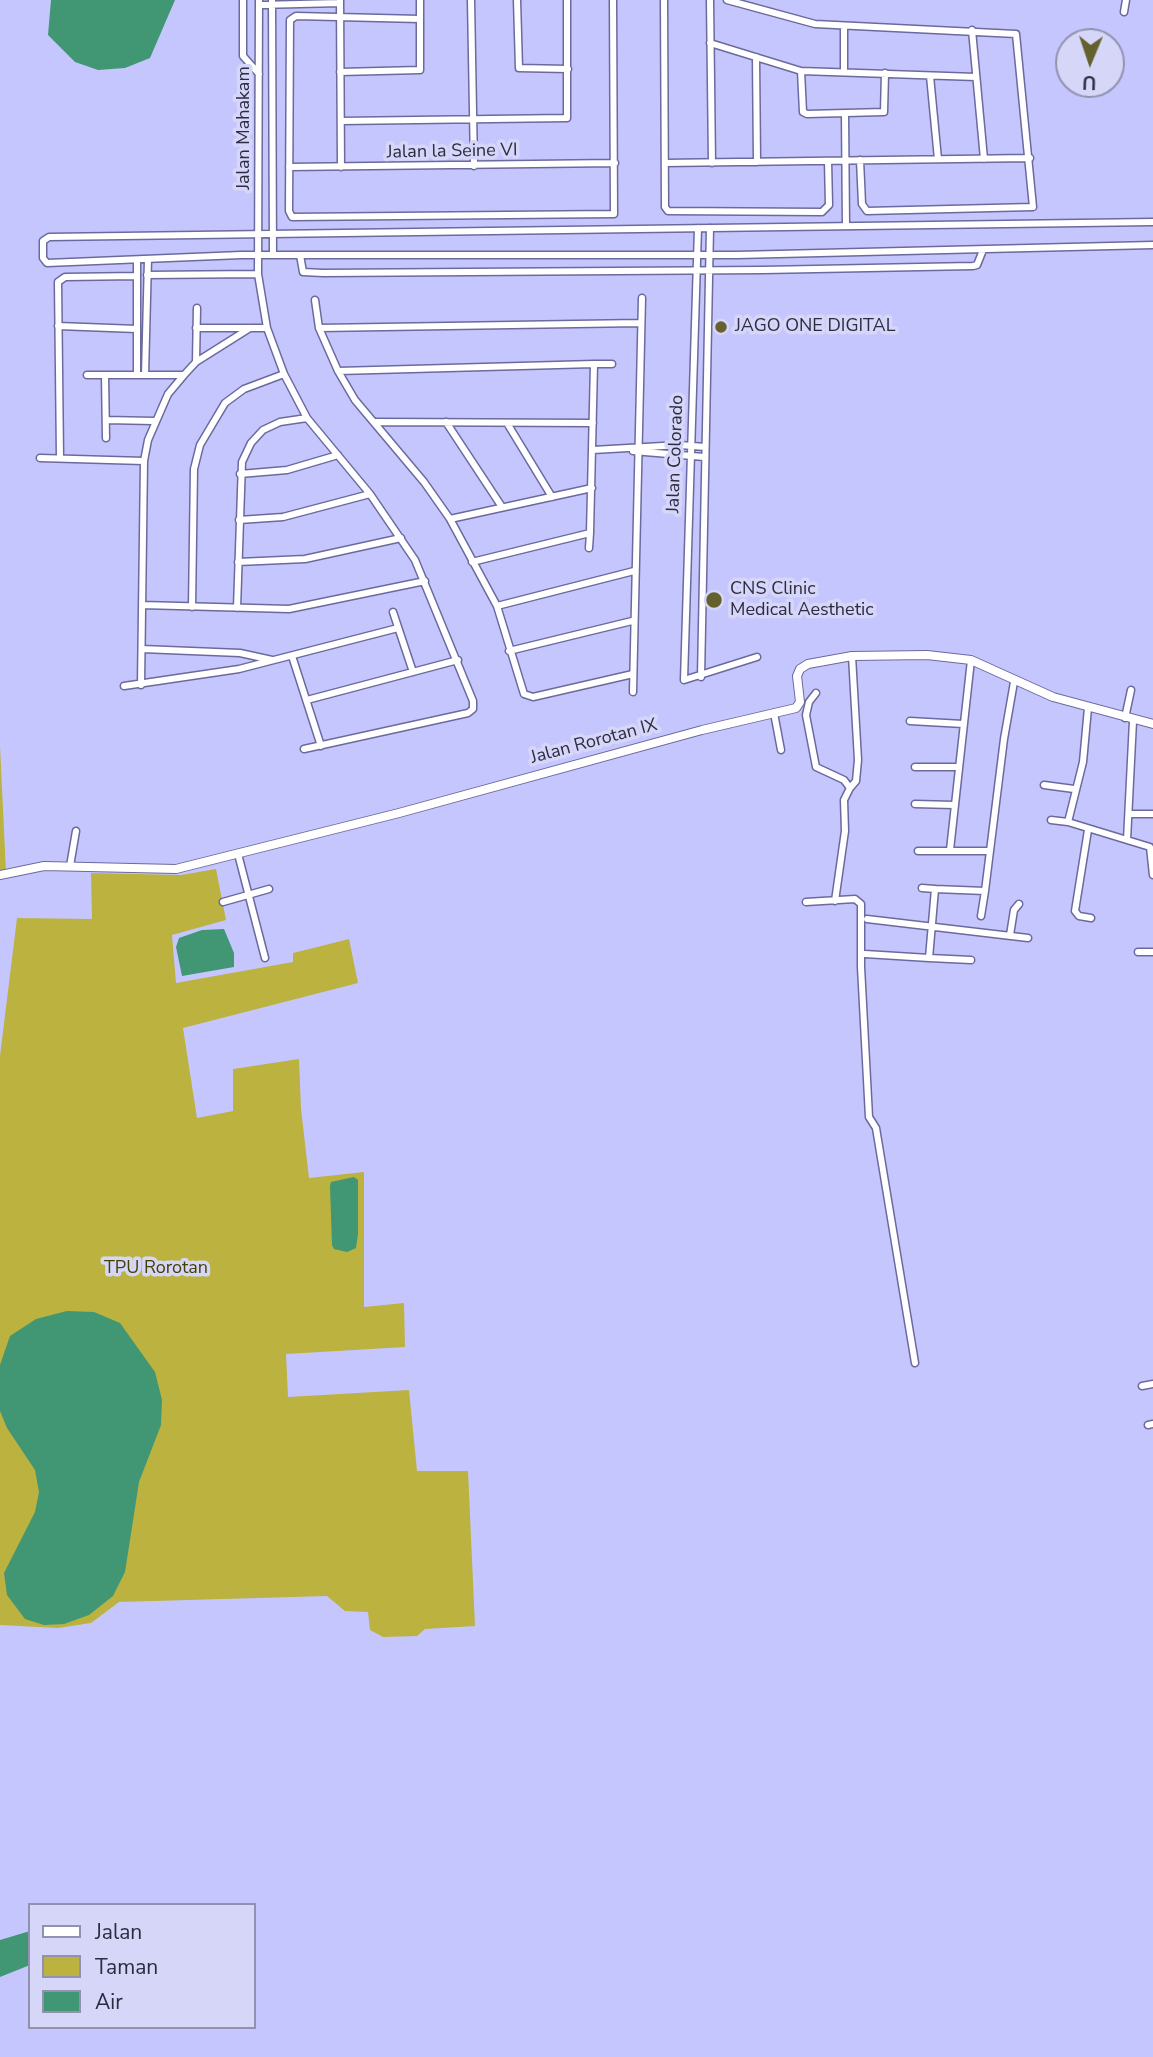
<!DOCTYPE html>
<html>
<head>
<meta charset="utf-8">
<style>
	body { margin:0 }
	#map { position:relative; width:1153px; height:2057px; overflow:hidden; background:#c6c6ff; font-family:"Nunito Sans",sans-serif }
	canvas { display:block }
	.legend { position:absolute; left:28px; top:1903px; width:228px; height:126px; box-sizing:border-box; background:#d5d6f8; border:2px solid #9192af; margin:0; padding:9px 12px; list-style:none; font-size:21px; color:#2c2b41 }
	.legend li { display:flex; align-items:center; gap:14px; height:35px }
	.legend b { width:35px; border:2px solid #9192af }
	.north { position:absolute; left:1055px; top:28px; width:70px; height:70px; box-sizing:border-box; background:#d5d6f8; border:2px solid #9192af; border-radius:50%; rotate:182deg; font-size:19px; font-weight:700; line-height:28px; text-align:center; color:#2c2b41 }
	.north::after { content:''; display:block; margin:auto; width:24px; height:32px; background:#65612e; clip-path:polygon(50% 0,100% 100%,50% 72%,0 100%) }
</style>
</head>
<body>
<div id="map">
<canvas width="1153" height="2057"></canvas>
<ul class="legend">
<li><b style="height:9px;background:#fff"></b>Jalan</li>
<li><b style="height:19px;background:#bbb240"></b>Taman</li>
<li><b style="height:19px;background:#419674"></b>Air</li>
</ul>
<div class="north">U</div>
</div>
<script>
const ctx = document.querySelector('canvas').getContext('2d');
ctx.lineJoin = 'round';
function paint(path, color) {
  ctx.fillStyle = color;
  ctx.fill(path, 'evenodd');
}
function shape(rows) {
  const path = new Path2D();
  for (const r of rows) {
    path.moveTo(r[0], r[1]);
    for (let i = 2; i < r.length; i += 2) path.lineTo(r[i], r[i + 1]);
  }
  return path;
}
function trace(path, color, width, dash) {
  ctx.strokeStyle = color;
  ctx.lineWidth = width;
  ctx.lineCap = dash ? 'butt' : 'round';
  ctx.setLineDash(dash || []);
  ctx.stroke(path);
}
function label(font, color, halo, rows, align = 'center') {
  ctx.font = font + ' "Nunito Sans",sans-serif';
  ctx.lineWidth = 7;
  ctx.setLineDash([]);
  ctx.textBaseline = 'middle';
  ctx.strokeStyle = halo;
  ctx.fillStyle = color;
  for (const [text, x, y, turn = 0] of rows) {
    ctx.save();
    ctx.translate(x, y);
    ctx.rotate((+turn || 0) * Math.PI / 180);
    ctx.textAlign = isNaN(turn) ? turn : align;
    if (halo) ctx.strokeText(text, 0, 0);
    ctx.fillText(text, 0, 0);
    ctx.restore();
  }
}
paint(shape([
	[0,746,6,873,0,875],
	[216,869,226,920,172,935,176,983,293,962,293,953,349,939,358,983,183,1028,197,1118,233,1111,233,1069,299,1059,301,1109,309,1178,364,1172,364,1307,404,1303,405,1347,286,1354,288,1397,409,1390,417,1471,468,1471,475,1626,425,1629,417,1636,383,1637,370,1630,368,1612,345,1611,327,1596,119,1602,91,1623,58,1628,0,1625,0,1056,17,918,92,919,91,873,181,875]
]), '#bbb240');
paint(shape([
	[51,0,175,0,150,58,125,68,98,70,75,62,48,35],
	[224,929,234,953,234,967,182,976,176,947,179,938,202,930],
	[354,1177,358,1180,358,1234,356,1248,347,1252,334,1249,332,1245,330,1186,331,1182],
	[67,1311,94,1312,120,1323,155,1372,162,1400,161,1425,139,1482,125,1572,113,1596,89,1615,64,1624,44,1625,25,1619,7,1595,4,1573,35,1512,39,1492,35,1470,7,1428,0,1411,0,1365,10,1336,36,1319],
	[30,1931,30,1965,0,1977,0,1940]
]), '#419674');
const minor = shape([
	[243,0,243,56,259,74],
	[272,0,273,255],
	[340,0,341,167],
	[471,0,474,166],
	[517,0,519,68,568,69],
	[664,0,665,207,668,211,822,212,829,205,828,161],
	[710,0,712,163],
	[727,0,815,24,1016,34,1033,207,867,211,862,204,860,160],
	[259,5,340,3],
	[1124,12,1126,0],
	[420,19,296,16,290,20,289,211,292,217,614,214,613,0],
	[972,30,984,159],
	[710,43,801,71,976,77],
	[756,57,757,162],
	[801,71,803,112,807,114,884,112,885,73],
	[844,71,844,26],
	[340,72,420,70,420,0],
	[930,76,938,159],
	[845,114,846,226],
	[341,121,567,118,567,0],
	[665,163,1030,158],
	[289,167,615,163],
	[1153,222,49,237,43,241,43,258,47,263,241,255,737,255,1153,245],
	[698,228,684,680,757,657],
	[300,255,303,272,323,273,763,270,973,266,977,265,983,250],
	[137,260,137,375],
	[258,274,259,0],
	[147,275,258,274,267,328,284,374,307,418,370,494,415,560,473,701,473,709,468,713,304,749],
	[315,300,319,328,338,371,355,400,424,482,450,519,497,606,524,694,533,697,633,674],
	[58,326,137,329],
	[196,328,267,328],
	[319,328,640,323],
	[196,362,197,308],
	[594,364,612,364],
	[338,371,594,364,590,533,472,562],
	[87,375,184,375],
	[105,375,106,438],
	[145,375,148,259],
	[106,420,154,421],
	[376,422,593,423],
	[446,422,502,507],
	[507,423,552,497],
	[593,450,680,445,705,447],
	[633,451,704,457],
	[40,458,144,461],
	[60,458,58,282,65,277,137,276],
	[240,474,287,470,338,455],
	[450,519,592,488],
	[239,520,283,517,370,494],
	[589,548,590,533],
	[238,562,305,559,401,538],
	[142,605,289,609,425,581],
	[497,606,634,571],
	[192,607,194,469,200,445,225,403,244,389,284,374],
	[237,608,242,462,251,443,263,430,280,422,307,418],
	[393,612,413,672],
	[142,649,240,653,272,660],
	[509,651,632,621],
	[292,656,321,746],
	[701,677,710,228],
	[141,685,144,461,148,440,168,394,184,375,196,362,250,328],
	[124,686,239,669,398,628],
	[633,692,642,298],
	[816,693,809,702,806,715,816,767,844,780,850,788,844,800,845,831,835,901],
	[307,700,458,660],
	[1088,708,1083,762,1068,822,1127,840],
	[774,713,781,750],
	[1125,718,1131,690],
	[910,721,963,724],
	[1133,721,1127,840,1150,847,1153,875],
	[915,767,959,767],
	[1044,785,1074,789],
	[850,788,856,781,858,760,852,656],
	[915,804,954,805],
	[1129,814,1153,814],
	[1051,820,1068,822],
	[1088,830,1075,911,1079,916,1091,918],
	[950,850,971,660],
	[918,851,989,851],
	[238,854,265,958],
	[70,866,76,831],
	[922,888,935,889],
	[223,902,269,889],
	[806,902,855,899,861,904,861,967,869,1117,876,1128,915,1363],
	[981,916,985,891],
	[867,919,1028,938],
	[1010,935,1014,910,1019,904],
	[1138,952,1153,952],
	[865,954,929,958,935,889,985,891,1004,739,1014,682],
	[929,958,971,960],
	[1142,1386,1153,1384],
	[1148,1425,1153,1424]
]);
const tertiary = shape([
	[0,875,44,866,176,869,399,813,702,730,796,708,800,702,797,676,800,669,808,664,852,656,927,655,971,660,1053,697,1153,724]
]);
trace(minor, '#6b6a9d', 9);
trace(tertiary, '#6b6a9d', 10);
trace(minor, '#fff', 6);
trace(tertiary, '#fff', 8);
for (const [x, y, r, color] of [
	[721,327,7,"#65612e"],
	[714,600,9,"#65612e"]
]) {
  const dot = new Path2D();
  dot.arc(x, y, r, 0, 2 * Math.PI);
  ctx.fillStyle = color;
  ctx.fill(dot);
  trace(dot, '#d5d6f8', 2.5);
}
label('18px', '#2c2b41', '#d5d6f8', [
	["Jalan Mahakam",245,128,-90],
	["Jalan la Seine VI",452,152,-1],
	["Jalan Colorado",676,454,-88],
	["Jalan Rorotan IX",594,742,-15]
]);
label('18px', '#2c2b41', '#d5d6f8', [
	["JAGO ONE DIGITAL",735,327],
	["CNS Clinic",730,590],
	["Medical Aesthetic",730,611]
], 'left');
label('18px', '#443f00', '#d5d6f8', [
	["TPU Rorotan",156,1269]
]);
</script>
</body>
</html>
